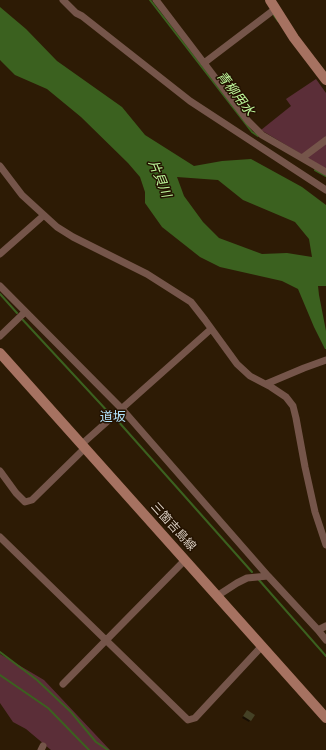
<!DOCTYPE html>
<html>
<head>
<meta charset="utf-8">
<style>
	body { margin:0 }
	canvas { display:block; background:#2d1b05 }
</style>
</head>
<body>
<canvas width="326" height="750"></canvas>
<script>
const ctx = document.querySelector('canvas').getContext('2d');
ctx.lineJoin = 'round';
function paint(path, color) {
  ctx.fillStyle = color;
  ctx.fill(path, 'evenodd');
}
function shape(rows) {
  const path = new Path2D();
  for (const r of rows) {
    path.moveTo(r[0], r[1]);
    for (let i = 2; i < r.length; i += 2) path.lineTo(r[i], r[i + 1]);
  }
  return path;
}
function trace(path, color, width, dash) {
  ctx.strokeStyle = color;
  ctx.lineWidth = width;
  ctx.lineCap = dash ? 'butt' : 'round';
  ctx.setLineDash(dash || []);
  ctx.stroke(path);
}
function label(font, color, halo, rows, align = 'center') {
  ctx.font = font + ' "DM Sans","Noto Sans JP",sans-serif';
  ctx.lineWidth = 3;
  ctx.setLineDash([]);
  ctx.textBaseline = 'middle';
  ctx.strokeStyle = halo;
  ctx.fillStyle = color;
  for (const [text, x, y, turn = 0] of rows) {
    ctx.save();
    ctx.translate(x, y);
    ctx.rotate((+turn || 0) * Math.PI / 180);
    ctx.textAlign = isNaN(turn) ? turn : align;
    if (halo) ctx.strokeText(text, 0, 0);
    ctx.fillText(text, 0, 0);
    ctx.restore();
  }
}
paint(shape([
	[316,79,326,93,326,169,261,130,291,106,286,99],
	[0,654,44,680,110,750,51,750,26,729,13,722,0,703]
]), '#5b2e38');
paint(shape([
	[0,7,26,29,57,61,122,107,145,135,194,166,222,161,251,159,302,187,326,205,326,286,318,286,319,295,326,331,326,349,325,349,314,327,298,289,282,281,220,267,200,257,162,227,145,203,145,192,140,177,128,163,81,117,47,89,15,75,0,60],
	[177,177,218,180,243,200,295,222,309,239,312,257,287,253,262,254,219,238,203,222,184,196]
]), '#3b611f');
paint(shape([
	[247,711,253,715,249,722,242,718]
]), '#0007');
trace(shape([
	[150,0,252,132,258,136],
	[273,14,278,21],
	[315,170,326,176],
	[0,294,17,313],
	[22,319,110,414],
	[117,420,252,572],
	[259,580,326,656],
	[0,652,37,680,71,712,96,742,108,750],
	[0,675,48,708,89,750]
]), '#3b611f', 2);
paint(shape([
	[247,710,255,715,251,721,243,716]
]), '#444125');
trace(shape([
	[63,0,76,13,82,16,190,101,326,190],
	[156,0,204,63],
	[275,9,204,63,248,121,262,135,326,172],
	[302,158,326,140],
	[0,166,22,195,57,227,73,237,147,274,191,302,205,320,237,364,250,376,271,387,286,397,293,406,296,418,305,467,315,512,326,545],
	[0,254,43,216],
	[0,286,122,409,268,576],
	[0,336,25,312],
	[266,384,304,368,326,360],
	[82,444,211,329],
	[0,471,16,493,25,502,32,500,85,448],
	[0,537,188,720,195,718,262,646],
	[217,596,237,583,247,578,268,576,318,630,326,626],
	[318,630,326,640],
	[63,684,185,560],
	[41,750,43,746]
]), '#75554a', 7);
trace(shape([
	[270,0,294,38,326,80],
	[0,353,326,718]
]), '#a67261', 10);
label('12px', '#dcd0c3', '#231200', [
	["三箇吉島線",173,527,48]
]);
label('italic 13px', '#bef89b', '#231200', [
	["青柳用水",235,94,52],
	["片貝川",159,179,68]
]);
label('13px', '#b1e1f9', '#231200', [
	["道坂",113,418]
]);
</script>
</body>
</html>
